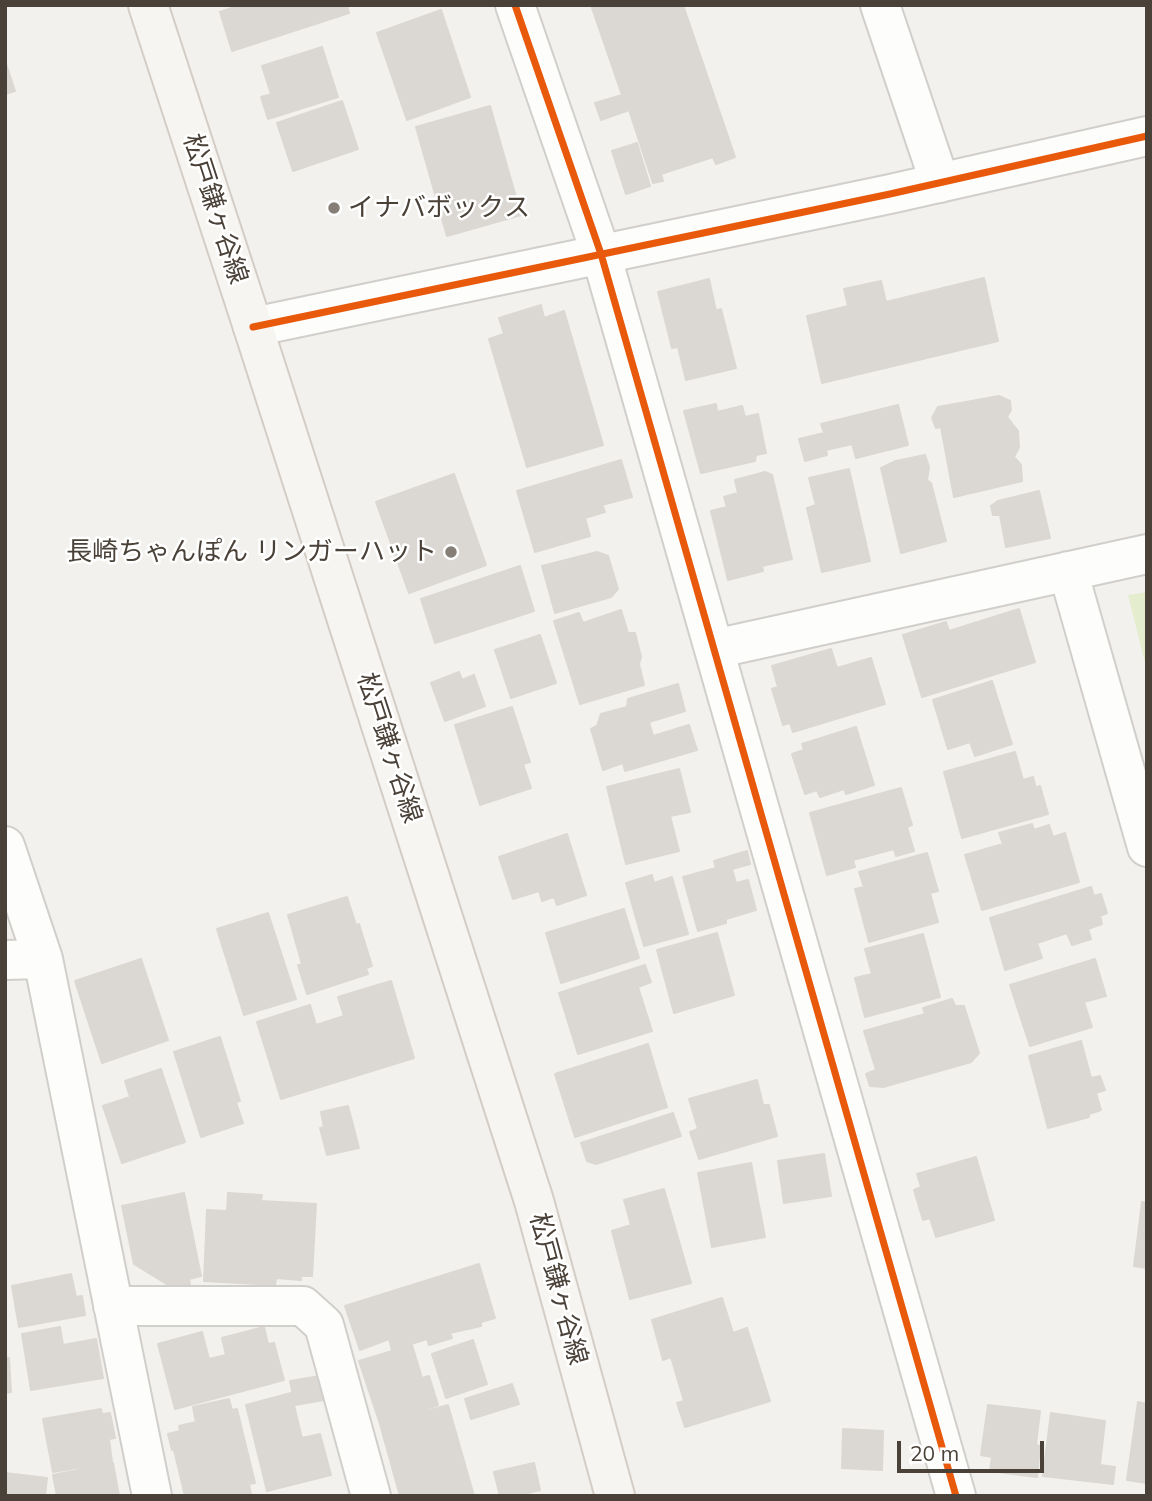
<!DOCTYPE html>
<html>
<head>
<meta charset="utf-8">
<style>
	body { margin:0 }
	#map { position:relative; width:1152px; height:1501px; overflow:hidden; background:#f3f1ee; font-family:Mulish,sans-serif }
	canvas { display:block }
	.frame { position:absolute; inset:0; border:7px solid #4a4138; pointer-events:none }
	.scale { position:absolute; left:897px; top:1441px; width:147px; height:32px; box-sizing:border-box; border:4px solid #4a4138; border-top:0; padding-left:9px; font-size:21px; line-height:24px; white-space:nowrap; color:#4a4138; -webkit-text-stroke:5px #fff; paint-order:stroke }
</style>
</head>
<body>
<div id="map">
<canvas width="1152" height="1501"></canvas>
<div class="frame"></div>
<div class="scale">20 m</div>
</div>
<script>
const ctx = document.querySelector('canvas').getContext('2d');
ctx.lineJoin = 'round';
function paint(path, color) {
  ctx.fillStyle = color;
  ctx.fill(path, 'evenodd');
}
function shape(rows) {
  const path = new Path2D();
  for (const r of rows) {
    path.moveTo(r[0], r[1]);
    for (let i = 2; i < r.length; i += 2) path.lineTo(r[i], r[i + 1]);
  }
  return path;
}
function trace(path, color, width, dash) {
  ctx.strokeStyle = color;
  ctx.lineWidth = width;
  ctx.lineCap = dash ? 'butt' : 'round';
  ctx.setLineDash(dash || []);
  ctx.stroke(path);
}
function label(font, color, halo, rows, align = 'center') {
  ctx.font = font + ' Mulish,"Noto Sans JP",sans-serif';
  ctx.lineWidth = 5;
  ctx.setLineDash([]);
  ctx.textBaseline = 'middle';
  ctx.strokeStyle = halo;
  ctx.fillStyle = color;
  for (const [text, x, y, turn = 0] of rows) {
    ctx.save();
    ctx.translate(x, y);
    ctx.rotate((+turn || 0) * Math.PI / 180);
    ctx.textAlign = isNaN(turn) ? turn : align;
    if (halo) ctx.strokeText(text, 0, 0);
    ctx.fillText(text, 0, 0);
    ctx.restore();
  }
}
paint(shape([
	[1147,592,1147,671,1128,595]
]), '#e4eece');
const building = shape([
	[240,5,347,5,349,13,232,51,220,12,240,5],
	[591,5,683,5,735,157,716,164,713,157,661,174,663,181,653,183,629,110,601,120,595,103,622,95,591,5],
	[441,10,470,97,407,120,377,33,441,10],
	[322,47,338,97,268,119,261,97,271,94,262,66,322,47],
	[5,61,15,91,5,94,5,61],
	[342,101,358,149,293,171,277,123,342,101],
	[490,106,521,215,447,236,416,127,490,106],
	[637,143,650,186,626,194,612,151,637,143],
	[984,278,998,341,822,383,807,316,848,306,844,289,881,281,886,302,984,278],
	[709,279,716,311,721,309,736,368,686,380,678,347,672,348,658,292,709,279],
	[541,305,544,318,564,311,603,445,527,467,489,339,504,334,499,318,541,305],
	[999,396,1010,401,1011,410,1007,417,1018,431,1019,447,1014,457,1021,465,1022,481,954,497,941,427,936,428,932,418,938,407,999,396],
	[716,404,717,412,742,406,745,417,758,414,766,453,756,455,755,461,701,473,684,411,716,404],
	[898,405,908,445,856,458,852,444,826,450,827,455,805,461,799,439,824,433,821,424,898,405],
	[925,455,929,467,927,480,931,483,946,541,901,553,881,468,896,461,925,455],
	[621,460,632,497,602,505,605,512,585,518,590,536,535,552,517,491,621,460],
	[849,469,870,561,822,572,807,508,816,505,809,478,849,469],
	[765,472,772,475,792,559,762,566,763,571,728,580,711,511,727,507,724,497,738,493,735,480,765,472],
	[454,474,486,565,409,593,376,502,454,474],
	[1039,491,1050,538,1006,547,1000,515,993,515,991,506,998,501,1039,491],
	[597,552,608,556,618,589,611,597,555,613,542,566,597,552],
	[520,566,534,611,435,643,421,599,520,566],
	[1019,609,1035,662,922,697,903,635,946,622,949,631,1019,609],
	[621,610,628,633,635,633,641,657,639,664,644,685,580,704,554,621,579,613,583,623,621,610],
	[540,635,556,683,511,698,495,650,540,635],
	[831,649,837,668,871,658,885,704,793,732,790,723,783,725,772,689,778,687,772,666,831,649],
	[459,672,462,680,474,675,485,706,445,721,431,683,459,672],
	[992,681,1012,744,975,756,970,742,948,749,933,700,992,681],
	[678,684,685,711,649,722,653,736,689,725,697,750,625,771,623,763,603,770,591,729,597,726,601,714,627,707,628,699,678,684],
	[512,707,530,762,523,764,531,788,480,805,455,725,512,707],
	[856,727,874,785,846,794,844,789,820,797,817,790,805,794,792,754,804,750,802,744,856,727],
	[1015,752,1023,780,1033,777,1036,788,1040,786,1048,814,962,838,944,772,1015,752],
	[679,769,690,812,670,816,679,851,626,864,607,787,679,769],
	[901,788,912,825,907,827,914,851,896,856,894,849,853,860,855,867,827,875,810,813,901,788],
	[1032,824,1034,830,1049,825,1053,837,1065,833,1079,882,982,910,965,855,1003,844,999,833,1032,824],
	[567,834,586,895,557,905,554,897,542,901,539,891,513,899,499,857,567,834],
	[747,851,750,864,732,869,736,883,748,880,756,910,726,919,726,923,698,931,683,877,716,868,714,861,747,851],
	[927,853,938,891,930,893,938,922,869,942,855,889,864,887,859,872,927,853],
	[652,875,654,883,672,877,688,934,644,946,626,883,652,875],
	[1091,887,1094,896,1101,894,1107,913,1100,916,1102,924,1088,929,1091,939,1072,945,1067,933,1037,943,1042,958,1005,970,990,918,1091,887],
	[347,897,356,925,359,924,372,966,366,968,368,974,307,994,298,965,302,964,288,915,347,897],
	[624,909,639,958,561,983,546,933,624,909],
	[268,913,296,999,244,1015,217,929,268,913],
	[717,933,734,995,674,1013,657,950,717,933],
	[923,934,940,997,865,1017,855,978,872,974,865,949,923,934],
	[141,959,168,1040,102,1063,75,981,141,959],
	[1095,959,1106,996,1084,1002,1092,1027,1030,1046,1010,985,1095,959],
	[645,965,651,982,638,987,652,1031,578,1054,559,993,645,965],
	[391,981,414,1058,281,1099,257,1022,310,1005,316,1025,344,1016,338,997,391,981],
	[952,999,955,1006,964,1006,979,1053,971,1062,883,1087,870,1086,866,1074,876,1070,864,1031,925,1014,923,1008,952,999],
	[220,1037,240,1101,236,1102,243,1123,201,1137,174,1052,220,1037],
	[1081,1041,1091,1078,1100,1076,1105,1090,1096,1093,1101,1110,1089,1114,1089,1117,1048,1128,1029,1056,1081,1041],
	[648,1044,667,1107,575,1137,555,1074,648,1044],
	[161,1069,185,1142,122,1163,103,1106,130,1097,125,1081,161,1069],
	[757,1080,763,1105,769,1105,777,1136,699,1159,690,1132,698,1129,689,1099,757,1080],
	[348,1106,359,1148,327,1155,320,1128,324,1127,321,1112,348,1106],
	[673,1113,681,1136,596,1164,587,1161,581,1143,673,1113],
	[824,1154,831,1196,784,1203,778,1161,824,1154],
	[976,1157,994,1220,936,1237,930,1218,923,1220,914,1190,921,1187,917,1174,976,1157],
	[751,1163,765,1237,712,1247,698,1173,751,1163],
	[664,1189,691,1283,630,1299,612,1231,631,1225,624,1200,664,1189],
	[184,1193,201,1276,189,1279,190,1285,173,1288,134,1264,122,1206,184,1193],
	[228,1193,262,1195,261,1201,316,1204,312,1276,301,1276,301,1280,276,1278,275,1285,204,1281,207,1210,227,1211,228,1193],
	[1142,1202,1147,1203,1147,1268,1134,1266,1142,1202],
	[479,1264,495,1318,481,1322,481,1326,450,1333,452,1338,429,1345,427,1339,392,1350,389,1339,360,1350,345,1306,479,1264],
	[71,1274,76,1297,82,1296,85,1315,19,1327,12,1286,71,1274],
	[722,1298,733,1333,747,1328,770,1401,685,1427,677,1403,684,1401,671,1357,663,1360,652,1320,722,1298],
	[60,1327,63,1345,96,1339,103,1378,31,1390,22,1334,60,1327],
	[264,1327,268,1344,274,1343,284,1380,175,1409,158,1344,202,1332,209,1359,226,1355,222,1338,264,1327],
	[473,1340,487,1384,446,1398,432,1354,473,1340],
	[412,1345,422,1378,429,1376,438,1405,380,1424,359,1361,412,1345],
	[5,1358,9,1358,11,1392,5,1393,5,1358],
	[320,1376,324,1400,295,1405,290,1381,320,1376],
	[512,1384,519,1404,471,1419,465,1399,512,1384],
	[291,1393,302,1438,320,1434,331,1475,267,1491,246,1405,291,1393],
	[229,1399,232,1410,237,1409,255,1483,249,1484,251,1495,185,1496,174,1450,172,1450,168,1434,180,1431,179,1426,196,1422,193,1407,229,1399],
	[1138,1402,1147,1404,1147,1483,1127,1480,1138,1402],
	[448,1405,474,1496,400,1496,380,1424,448,1405],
	[988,1405,1040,1411,1036,1445,1040,1446,1037,1477,990,1471,992,1457,981,1455,988,1405],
	[101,1409,102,1414,110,1413,115,1438,109,1439,112,1462,53,1472,43,1419,101,1409],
	[1051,1413,1105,1421,1100,1465,1115,1467,1113,1484,1043,1476,1051,1413],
	[843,1429,883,1431,882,1470,842,1468,843,1429],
	[113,1463,119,1496,57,1496,53,1475,113,1463],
	[534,1463,540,1490,516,1496,500,1496,494,1472,534,1463],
	[5,1473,47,1478,45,1496,5,1496,5,1473]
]);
paint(building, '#dbd8d4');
trace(building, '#dbd8d3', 2);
const street = shape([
	[515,5,601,254,956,1496],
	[880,5,940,183],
	[253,327,890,194,1147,136],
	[1068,571,1147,847],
	[714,649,1147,554],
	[5,846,43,959,5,960],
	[43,959,152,1496],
	[113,1306,303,1306,324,1325,371,1496]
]);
const secondary = shape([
	[148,5,253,327,534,1201,615,1496]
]);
trace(street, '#d1cfcb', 42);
trace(secondary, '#d3cdc5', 42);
trace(street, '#fdfdfc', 38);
trace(secondary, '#f7f5f1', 38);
trace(shape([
	[515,5,601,254,956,1496],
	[253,327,890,194,1147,136]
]), '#e8590c', 7);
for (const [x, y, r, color] of [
	[334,208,7,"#857f78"],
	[451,552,7,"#857f78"]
]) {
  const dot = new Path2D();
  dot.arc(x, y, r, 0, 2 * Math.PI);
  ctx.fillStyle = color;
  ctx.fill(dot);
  trace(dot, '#fff', 2.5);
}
label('26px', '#4a4138', '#fff', [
	["イナバボックス",348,208],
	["長崎ちゃんぽん リンガーハット",437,552,"right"]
], 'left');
label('26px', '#4a4138', '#fff', [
	["松戸鎌ヶ谷線",215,209,72],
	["松戸鎌ヶ谷線",389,748,72],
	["松戸鎌ヶ谷線",558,1289,75]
]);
</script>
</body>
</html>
